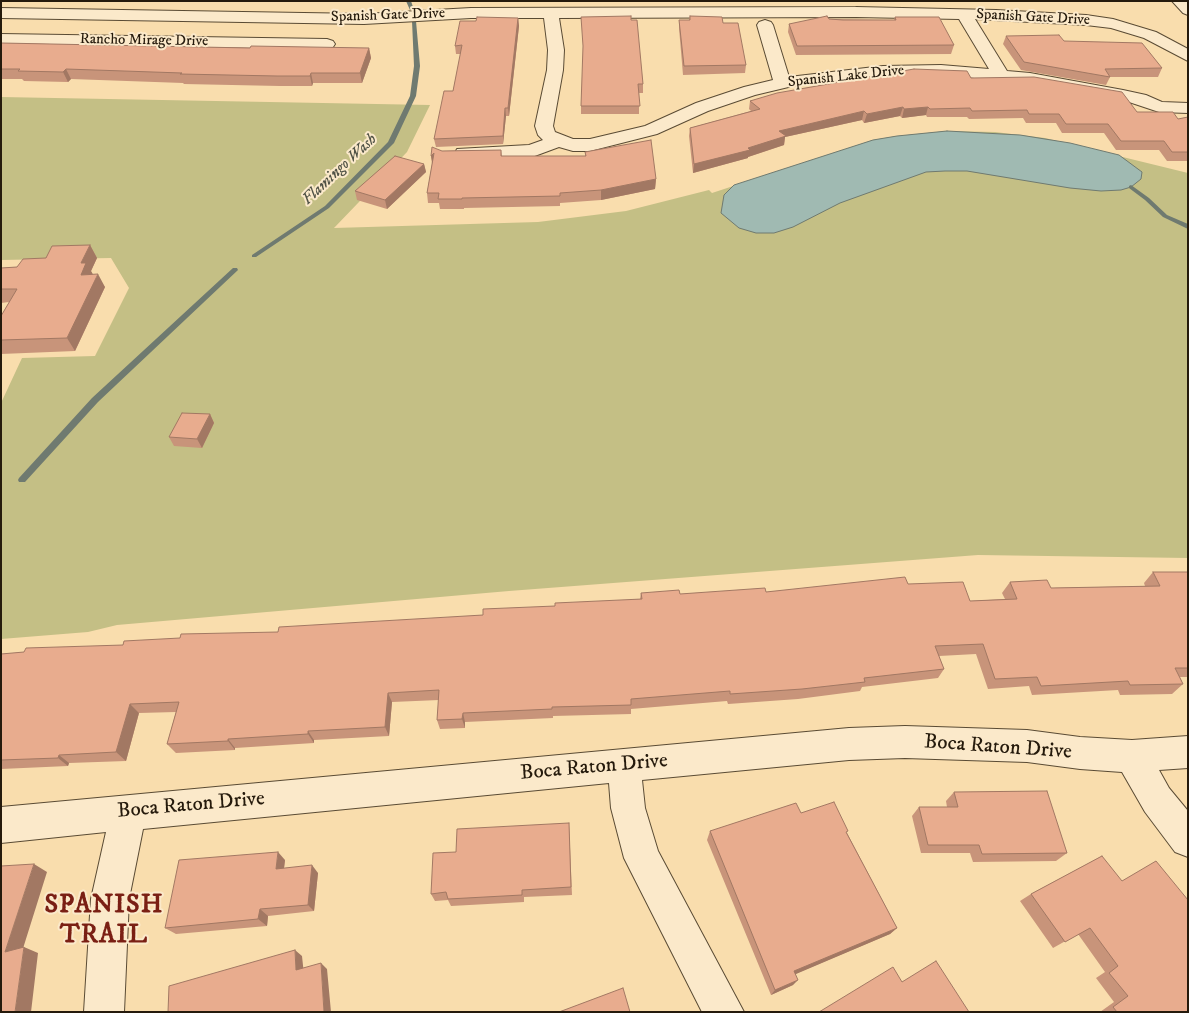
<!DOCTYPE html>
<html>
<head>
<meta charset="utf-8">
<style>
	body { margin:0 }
	#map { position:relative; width:1189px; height:1013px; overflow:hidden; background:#f9ddad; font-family:"IM FELL DW Pica",serif }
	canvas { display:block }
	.frame { position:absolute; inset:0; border:2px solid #251a0c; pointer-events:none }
</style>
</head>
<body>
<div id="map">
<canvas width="1189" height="1013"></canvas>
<div class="frame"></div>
</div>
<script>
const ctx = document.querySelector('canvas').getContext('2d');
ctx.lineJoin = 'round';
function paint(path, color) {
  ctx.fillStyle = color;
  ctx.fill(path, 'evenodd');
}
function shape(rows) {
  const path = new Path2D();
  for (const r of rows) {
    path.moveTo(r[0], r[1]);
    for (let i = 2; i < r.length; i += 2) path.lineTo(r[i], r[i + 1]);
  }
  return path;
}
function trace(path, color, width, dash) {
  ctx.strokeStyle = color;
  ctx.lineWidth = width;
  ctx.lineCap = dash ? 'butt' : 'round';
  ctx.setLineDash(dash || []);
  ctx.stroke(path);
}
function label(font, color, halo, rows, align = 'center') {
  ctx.font = font + ' "IM FELL DW Pica",serif';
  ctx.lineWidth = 4;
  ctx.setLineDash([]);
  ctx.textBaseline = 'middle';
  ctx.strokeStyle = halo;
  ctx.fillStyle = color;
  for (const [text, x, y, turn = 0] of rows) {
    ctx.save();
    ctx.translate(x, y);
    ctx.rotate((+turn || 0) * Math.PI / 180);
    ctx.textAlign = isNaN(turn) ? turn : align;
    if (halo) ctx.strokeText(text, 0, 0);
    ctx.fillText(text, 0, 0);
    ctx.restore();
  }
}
paint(shape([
	[1,97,430,105,407,152,334,228,538,222,626,211,709,190,712,193,873,140,897,136,947,131,995,132,1045,138,1188,173,1188,558,978,555,509,591,117,625,88,632,1,639,1,403,22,358,95,356,129,288,111,258,1,260]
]), '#c4bf85');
const water = shape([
	[947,131,1020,135,1070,143,1119,155,1142,172,1141,179,1131,187,1121,190,1101,191,1070,188,967,171,945,171,926,172,840,203,793,227,774,233,756,233,739,228,721,213,724,195,734,185,873,140,897,136,947,131]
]);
paint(water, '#a0bab2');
trace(water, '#6f7a70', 1);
paint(shape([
	[406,1,411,1,414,10,410,10,406,1],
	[414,20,416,21,420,66,416,96,394,143,329,208,256,257,252,257,252,255,325,206,388,142,410,96,414,66,412,21,414,20],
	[1131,185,1149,198,1167,215,1188,224,1188,229,1163,217,1145,200,1129,188,1129,186,1131,185],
	[233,268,237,268,238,270,98,402,25,482,19,482,18,480,19,478,92,398,233,268]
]), '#6f7a70');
const minor = shape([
	[1172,1,1188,1,1188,15,1183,13,1172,1],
	[856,7,996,10,1086,15,1113,19,1156,32,1188,49,1188,61,1144,38,1111,28,1086,25,975,19,1007,71,1030,73,1123,90,1146,95,1162,102,1188,103,1188,113,1159,112,1123,100,1030,83,941,75,883,76,801,84,755,95,708,111,657,134,590,151,573,151,559,147,532,157,464,159,457,157,455,153,457,149,529,145,543,140,538,135,535,126,547,70,548,50,544,18,471,18,364,24,1,18,1,8,364,14,471,8,856,7],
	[856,17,959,19,989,69,941,65,883,66,789,77,773,25,771,22,765,20,759,22,757,25,773,80,744,87,696,103,645,126,590,139,573,139,555,132,553,126,563,70,564,50,559,18,856,17],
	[1,34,327,39,333,41,335,44,333,47,327,49,1,44,1,34],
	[905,726,1027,730,1080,737,1132,740,1188,736,1188,768,1159,770,1169,788,1188,811,1188,857,1175,852,1145,812,1122,772,1080,769,1027,762,905,758,849,760,642,780,645,808,658,851,744,1012,702,1012,624,858,611,808,609,783,143,829,129,899,124,1012,84,1012,91,899,106,832,1,843,1,807,849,728,905,726]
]);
trace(minor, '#5a4b34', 2);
paint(minor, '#fbe9ca');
paint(shape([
	[690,16,723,23,746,65,745,73,683,75,679,28,679,20,689,20],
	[895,17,954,45,951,54,796,55,788,32,789,24,829,19,894,20],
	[518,18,519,26,509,116,506,116,503,144,436,147,434,139,453,91,461,54,456,54,455,46,476,21],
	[631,20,643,84,643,93,639,93,639,114,581,114,581,106],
	[1006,36,1064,41,1162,68,1158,77,1110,77,1106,85,1021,70,1003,44],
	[1,43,250,48,369,48,371,58,362,83,313,83,312,86,280,86,184,84,183,83,71,79,68,82,24,81,22,79,1,79],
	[971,78,1137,112,1178,119,1188,117,1188,161,1167,161,1159,150,1116,150,1104,133,1062,133,1056,123,1026,123,1023,118,969,119,967,117,927,117,926,115,902,118,900,116,864,123,862,120,785,137,784,145,748,157,748,158,693,173,689,136,690,128,751,111,749,109,750,101],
	[501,150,502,156,585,156,585,152,656,179,655,189,601,200,560,203,560,206,464,208,464,209,440,209,439,203,428,203,427,193,432,164,431,156,442,151],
	[424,164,426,172,387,209,357,200,355,191],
	[90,245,97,258,91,271,92,274,105,287,75,351,1,354,1,316,9,302,1,303,1,268,17,267,46,258],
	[210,414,214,423,202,448,174,446,169,437],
	[1153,572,1188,572,1188,677,1180,677,1183,684,1172,694,1120,695,1118,690,1032,695,1029,686,988,689,976,654,939,656,944,669,938,678,862,687,860,691,798,699,728,704,727,701,631,709,631,714,553,716,553,718,465,722,465,728,440,729,437,720,439,700,392,702,389,736,314,740,314,743,235,748,235,750,176,753,167,744,176,712,139,713,126,761,69,763,68,766,1,769,1,654,123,645,483,615,555,606,640,599,641,593,680,594,766,592,908,584,970,601,1005,599,1002,593,1010,582,1051,588,1145,586,1144,583],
	[954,792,1067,853,1056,861,973,862,970,853,921,853,912,816,919,807,947,807,946,801],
	[801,813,847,833,897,928,890,934,795,974,793,985,771,995,707,840,710,831],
	[569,823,572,895,524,897,524,902,451,906,448,900,435,901,431,894,456,852],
	[1102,856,1188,1012,1100,1012,1114,1002,1096,978,1105,972,1078,934,1053,948,1020,901,1031,894],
	[285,860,284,868,318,873,314,911,268,916,267,926,176,934,165,928]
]), '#c8947a');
paint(shape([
	[518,18,519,26,509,116,508,108],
	[369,48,371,58,362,83,360,73],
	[66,69,71,79,68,82,63,72],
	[311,73,313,83,312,86,310,76],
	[903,107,900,116,864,123,867,114],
	[928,107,926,115,902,118,904,109],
	[505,108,506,116,503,144,503,136],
	[864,111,862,120,785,137,784,145,748,157,748,158,693,173,694,164,748,148,779,131],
	[434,153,433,166,431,156],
	[424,164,426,172,387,209,385,200],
	[656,179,655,189,601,200,601,190],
	[90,245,97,258,91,271,94,276,81,275,81,263],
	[98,274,105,287,75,351,67,338],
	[210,414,214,423,202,448,197,439],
	[388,693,392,702,389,736,385,727],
	[130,704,139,713,126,761,116,752],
	[463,713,465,722,465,728,462,719],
	[308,731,314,740,314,743,308,734],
	[228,739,235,748,235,750,228,741],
	[59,755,69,763,68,766,58,758],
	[278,852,285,860,283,876,276,869],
	[34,864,47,872,20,958,5,952],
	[312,865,318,873,314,911,308,905],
	[260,909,268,916,267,926,258,919],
	[897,928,890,934,789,977,794,971],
	[24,947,38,953,31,1012,15,1012],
	[295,950,302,956,304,975,296,970],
	[321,963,327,969,331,1012,324,1012],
	[798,980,793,985,771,995,775,990]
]), '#a27863');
const building = shape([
	[631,16,631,20,637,20,643,84,638,84,640,106,581,106,583,46,581,17,631,16],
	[690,16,722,17,723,23,738,23,746,65,684,66,679,20,690,20,690,16],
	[827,16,829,19,843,20,896,20,895,17,939,17,954,45,797,46,789,24,827,16],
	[477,17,518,18,508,108,505,108,503,136,434,139,444,91,453,91,462,45,455,46,460,21,476,21,477,17],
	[1059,35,1064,41,1142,43,1162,68,1105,69,1110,77,1024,62,1006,36,1059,35],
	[1,43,250,48,251,46,369,48,360,73,311,73,310,76,277,76,180,74,182,73,66,69,63,72,18,71,20,69,1,69,1,43],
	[914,69,967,71,971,78,1034,77,1122,92,1137,112,1173,112,1178,119,1188,117,1188,152,1172,152,1164,141,1121,141,1108,124,1066,124,1059,114,1029,114,1027,110,972,111,970,108,930,109,928,107,904,109,903,107,867,114,864,111,779,131,786,136,748,148,750,150,694,164,690,128,760,109,750,101,777,93,914,69],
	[651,140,656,179,601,190,560,193,560,196,462,198,462,199,438,199,439,193,427,193,434,153,431,156,432,147,442,151,501,150,501,156,586,156,585,152,651,140],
	[395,156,424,164,385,200,355,191,395,156],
	[90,245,81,263,86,263,81,275,98,274,67,338,1,340,1,316,17,289,1,289,1,268,17,267,23,259,46,258,52,246,90,245],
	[182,413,210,414,197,439,169,437,182,413],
	[1153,572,1188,572,1188,668,1175,668,1183,684,1130,685,1128,681,1041,686,1037,677,995,679,983,644,935,646,944,669,864,678,865,682,802,689,730,694,730,691,631,699,631,705,552,707,552,709,463,713,462,719,437,720,439,690,388,693,385,727,308,731,308,734,228,739,228,741,167,744,179,702,130,704,116,752,59,755,58,758,1,760,1,654,24,652,26,648,123,645,124,641,180,638,181,634,278,632,279,627,483,615,483,609,555,606,555,603,642,599,641,593,679,590,680,594,765,588,766,592,905,577,908,584,963,582,970,601,1017,599,1010,582,1047,580,1051,588,1160,586,1153,572],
	[1047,791,1067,853,982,854,979,845,928,845,919,807,958,807,954,792,1047,791],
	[834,802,848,831,846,832,897,928,794,971,798,980,775,990,710,831,796,803,801,813,834,802],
	[569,823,571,887,522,890,522,895,448,899,446,892,431,894,433,853,456,852,457,829,569,823],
	[278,852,276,869,312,865,308,905,260,909,258,919,165,928,179,860,278,852],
	[1102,856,1122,881,1156,861,1188,900,1188,1012,1117,1012,1113,1007,1128,996,1109,973,1118,966,1090,928,1065,942,1031,894,1102,856],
	[34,864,5,952,24,947,15,1012,1,1012,1,866,34,864],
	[295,950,296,970,321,963,324,1012,168,1012,169,986,295,950],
	[936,961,969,1012,819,1012,893,967,902,982,936,961],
	[623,988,630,1012,559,1012,623,988]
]);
paint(building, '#e8ac8e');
trace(building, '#a27863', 1);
label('15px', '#251a0c', '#fbe9ca', [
	["Spanish Gate Drive",388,16,-2],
	["Spanish Gate Drive",1033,18,3],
	["Rancho Mirage Drive",144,41,1],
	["Spanish Lake Drive",846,77,-6]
]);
label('italic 16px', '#505246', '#fbe9ca', [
	["Flamingo Wash",340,170,-43]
]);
label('21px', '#251a0c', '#fbe9ca', [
	["Boca Raton Drive",998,748,4],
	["Boca Raton Drive",594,768,-5],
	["Boca Raton Drive",191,806,-5]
]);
ctx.letterSpacing = '1px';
label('bold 26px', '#7a1f14', '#fbe9ca', [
	["SPANISH",104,907],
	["TRAIL",104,937]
]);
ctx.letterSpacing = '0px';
</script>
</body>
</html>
